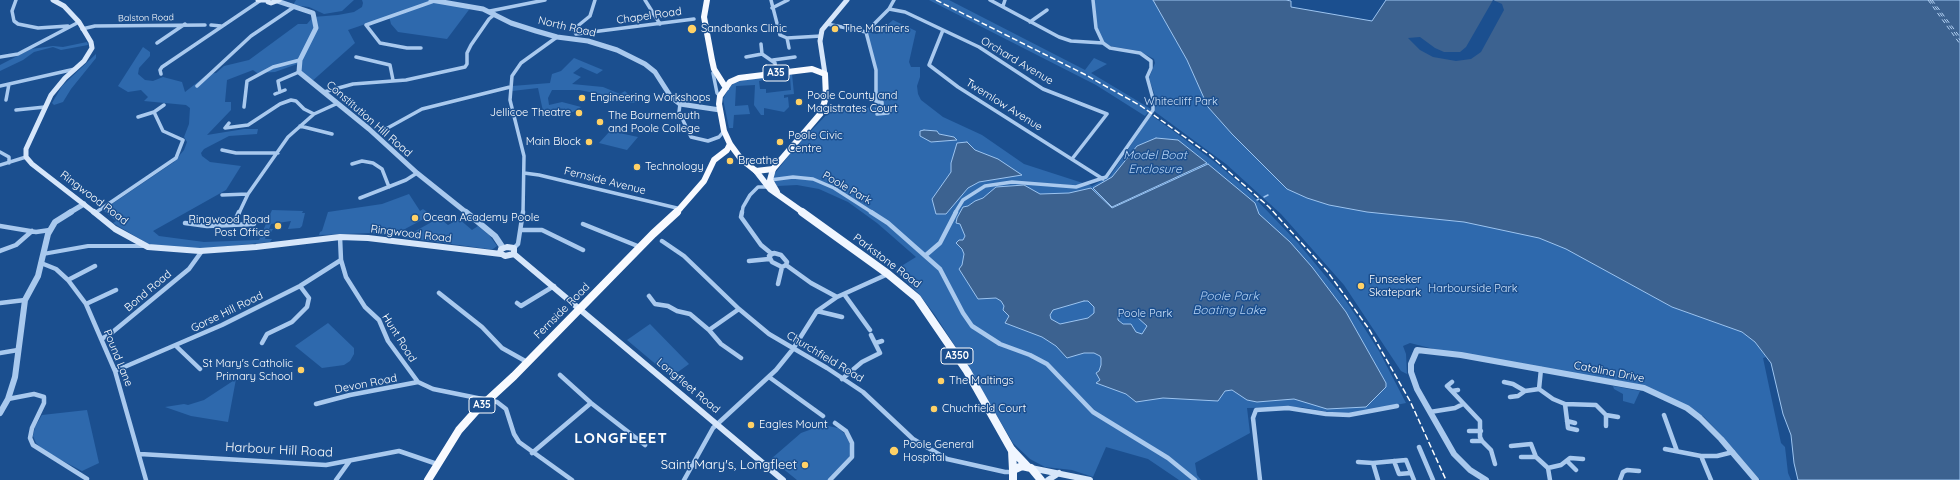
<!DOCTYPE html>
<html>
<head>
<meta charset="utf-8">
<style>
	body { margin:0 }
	canvas { display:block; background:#1b4f8f }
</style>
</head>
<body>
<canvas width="1960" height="480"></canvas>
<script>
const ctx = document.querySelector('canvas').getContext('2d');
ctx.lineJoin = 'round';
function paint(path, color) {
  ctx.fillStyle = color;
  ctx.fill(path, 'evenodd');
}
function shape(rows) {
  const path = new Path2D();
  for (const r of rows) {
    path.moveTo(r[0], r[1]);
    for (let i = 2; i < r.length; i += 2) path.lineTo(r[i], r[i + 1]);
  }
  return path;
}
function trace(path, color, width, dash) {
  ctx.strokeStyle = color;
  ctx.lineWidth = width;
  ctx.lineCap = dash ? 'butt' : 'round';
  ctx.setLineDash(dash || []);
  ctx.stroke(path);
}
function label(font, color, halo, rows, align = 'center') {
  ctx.font = font + ' Quicksand,sans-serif';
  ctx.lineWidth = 3;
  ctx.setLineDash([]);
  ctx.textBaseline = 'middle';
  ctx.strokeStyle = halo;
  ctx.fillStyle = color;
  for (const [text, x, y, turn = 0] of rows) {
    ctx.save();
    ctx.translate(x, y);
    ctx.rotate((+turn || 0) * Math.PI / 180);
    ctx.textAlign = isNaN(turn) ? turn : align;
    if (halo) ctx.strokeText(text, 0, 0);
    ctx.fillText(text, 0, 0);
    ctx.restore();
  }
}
paint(shape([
	[296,0,354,0,342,11,324,14,309,7,293,5],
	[362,0,431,0,471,7,447,39,398,32,391,24,389,16,348,30,355,43,310,83,299,72,300,63,275,72,257,73,253,70,227,80,225,102,231,102,231,110,207,135,244,129,258,129,257,134,229,136,204,149,201,153,202,156,210,162,241,166,226,190,153,231,159,236,204,242,259,240,272,210,303,211,302,213,305,213,302,226,300,228,288,229,291,221,271,224,269,229,273,229,271,232,268,232,265,239,272,239,270,242,198,249,150,245,113,223,116,221,104,211,106,208,174,162,184,150,187,142,184,137,189,124,190,108,186,105,144,101,148,97,141,90,128,92,118,86,143,47,150,52,150,56,139,68,138,74,145,80,153,81,163,77,182,82,185,92,208,74,216,73,224,66,249,60,298,24,307,24,313,17,338,15,354,12,362,7,363,3],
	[929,0,949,0,1085,70,1094,58,1107,64,1091,73,1151,109,1145,116,1096,85],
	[1093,0,1249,0,1457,186,1672,307,1742,332,1748,336,1755,342,1766,357,1763,358,1781,443,1785,447,1788,473,1791,480,1760,480,1723,437,1704,417,1684,404,1633,383,1438,350,1410,343,1403,346,1406,354,1407,374,1401,371,1344,285,1281,214,1226,164,1154,111,1157,102,1149,78,1155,63,1154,59,1139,51,1110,46,1104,42,1096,28],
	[893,20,916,31,909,62,911,67,920,67,920,77,917,86,918,94,921,100,943,117,982,135,1024,164,1092,186,1110,176,1151,115,1176,133,1216,163,1246,189,1298,243,1343,297,1363,326,1379,351,1406,403,1354,413,1334,413,1301,407,1247,408,1250,433,1195,463,1197,475,1201,480,1179,480,1148,459,1106,447,1093,477,1072,470,1045,467,1030,459,1013,443,966,363,935,315,919,294,895,270,916,257,877,223,848,202,819,189,797,185,777,186,772,177,794,149,829,112,875,107,877,80,866,32,877,34],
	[87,42,88,45,61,50,53,47,34,52,23,60,0,71,0,65,31,49,53,46,63,47],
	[96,54,96,58,71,89,63,102,54,105,52,103,62,86],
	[574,58,603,70,597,74,581,67,573,73,581,77,572,84,603,87,620,94,625,91,629,95,633,94,639,101,632,103,610,96,579,90,552,90,548,98,549,105,562,102,581,107,573,112,543,111,538,88,512,91,512,86,550,83,552,74,561,71],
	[792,74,794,94,784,95,784,98,788,97,789,107,784,112,764,108,764,115,761,115,754,105,755,85,736,86,735,106,748,105,750,114,734,115,733,128,729,128,723,99,729,88,735,82,764,77,764,80,759,81,760,89,766,89,766,93,791,90,790,77,781,78,781,76],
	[610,131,638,137,627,150,599,143],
	[409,194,420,211,423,209,431,215,392,236,371,233,319,235,320,232,322,231,328,212,382,204],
	[439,218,448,225,459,219,472,230,478,226,489,235,497,246,493,249,488,249,407,238,410,234],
	[328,323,354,348,354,354,350,361,344,365,322,368,295,346],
	[650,324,689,364,671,377,627,340],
	[236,379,228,422,191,416,165,407,184,404,188,405,204,400],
	[1613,386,1640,391,1634,404,1623,401,1623,394,1614,389],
	[87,410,99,463,82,471,44,451,36,443,33,436,35,427,42,415],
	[823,425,838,428,844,433,850,444,850,456,843,466,828,480,797,480,771,459,801,433]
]), '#2e69ad');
const water = shape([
	[1153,0,1286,0,1291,1,1291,7,1372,21,1386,0,1960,0,1960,480,1798,480,1794,463,1791,435,1783,414,1771,363,1755,342,1742,332,1672,307,1566,249,1539,238,1464,222,1367,212,1329,205,1307,198,1287,189,1232,134,1208,107,1187,60,1153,0],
	[924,130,937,131,939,134,954,137,957,140,931,142,920,136,920,131,924,130],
	[1156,138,1178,140,1207,163,1112,207,1093,188,1112,177,1137,146,1156,138],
	[967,142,975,150,998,159,1022,175,979,182,968,188,946,214,936,214,932,199,951,172,951,163,957,143,967,142],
	[1208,164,1255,203,1259,214,1290,242,1312,267,1346,312,1386,383,1386,387,1366,407,1327,409,1294,399,1257,402,1247,400,1232,390,1225,391,1218,401,1163,398,1136,402,1126,394,1096,383,1100,380,1096,373,1099,371,1101,365,1101,358,1100,356,1094,353,1084,353,1067,358,1056,346,1042,337,1005,323,1009,316,1003,310,1004,306,1001,301,996,298,978,299,959,269,962,265,964,254,962,249,956,243,959,240,963,240,965,236,960,224,956,223,957,218,963,207,968,206,975,201,983,198,996,187,1024,185,1040,194,1069,193,1091,188,1112,208,1208,164],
	[1084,301,1088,301,1094,307,1094,313,1088,318,1060,324,1051,319,1050,315,1053,310,1084,301],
	[1127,313,1137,317,1147,326,1142,334,1136,332,1131,324,1123,324,1118,320,1118,316,1127,313]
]);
paint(water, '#3c6290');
trace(water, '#9cc4f0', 1);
paint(shape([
	[1493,0,1502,4,1504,10,1481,52,1471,59,1456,61,1433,57,1420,50,1408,38,1420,37,1435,48,1444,52,1460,52,1466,47]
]), '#1b4f8f');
trace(shape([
	[1264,197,1268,195],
	[1257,200,1259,199]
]), '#9cc4f0', 1.5);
trace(shape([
	[1928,0,1960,44],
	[1930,0,1960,40],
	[1932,0,1960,37]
]), '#b5d3f5', 1, [4.5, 3.5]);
trace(shape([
	[43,254,88,246,143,246]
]), '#a9c9ee', 4);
trace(shape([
	[16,0,12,11,14,21,18,24,38,28,68,26],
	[595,0,590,16,574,29,576,34,694,19],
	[645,0,660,24],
	[771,0,780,35,787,38,821,36],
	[990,0,1059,37,1071,41,1103,43],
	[1003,6,1005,0],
	[772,8,788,0],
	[889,9,905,12,979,47,1043,89,1107,114,1072,159],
	[490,11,545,0],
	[1030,22,1047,10],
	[827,24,866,32,889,9,894,0],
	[211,25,221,26],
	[82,29,95,26,205,25],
	[943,30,929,65,958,87,1103,179],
	[866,32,876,70,876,102,882,102,882,109],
	[787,38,789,48],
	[157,43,185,24],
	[761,44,762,54,775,63,776,73],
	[421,48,407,48,380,43,366,25,434,1],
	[0,57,18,54,79,22],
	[356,57,390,65,393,80],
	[746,57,762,54],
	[773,60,795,57],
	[713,73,717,93,720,96],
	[161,74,160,70,162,67,261,0],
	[0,86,75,69],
	[197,86,251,36,294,7],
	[280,92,278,81,299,72],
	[324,92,353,84,406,80,465,67,467,64,467,53,471,45,489,19,495,14],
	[275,94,285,90],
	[6,100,9,84],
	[680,104,679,112,691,137,708,141,719,137,724,131],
	[244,107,247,81,273,67,300,60],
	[877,109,888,110,888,113,877,114,877,109],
	[16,110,45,107],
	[138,117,154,112,164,105],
	[229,123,225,128,248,125,280,104,291,100,296,101,304,109,314,114],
	[300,126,332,134],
	[384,130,422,109,510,87],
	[222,150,236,153,278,153],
	[0,152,9,157,9,163],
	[352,164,362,161,373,163,382,169,389,187],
	[0,165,26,157],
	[524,173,539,175,681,209],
	[770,180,793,177,813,179,834,188,873,213],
	[222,195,248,194],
	[360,198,406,180,417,173],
	[95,213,176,158,183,140,163,131,154,112],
	[239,213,248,194,288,137,314,114,336,104],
	[523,213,524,156,510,100,512,76,521,63,557,37],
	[742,213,743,207,750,195,758,187,767,187],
	[955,213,963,200,985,186,1012,182,1076,187,1106,177,1153,110,1153,99,1147,77,1151,68,1151,61,1140,53,1110,48,1103,43,1096,28,1093,0]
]), '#a9c9ee', 3.5);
trace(shape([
	[742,212,741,217,761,245,772,254],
	[871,212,888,223,940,269,963,313,972,326,1000,344,1030,355,1047,364,1093,412,1168,458,1195,480],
	[185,223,207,226,254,224],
	[583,224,640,247],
	[233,225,239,212],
	[0,226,36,232,50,230],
	[521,230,542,230,583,250],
	[340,237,341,260,346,277,365,307,379,320,388,341,418,382,433,389,497,402,506,409,514,434,519,442,572,480],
	[662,241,684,256,739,309,769,334,827,368,863,392,913,439,947,459,1005,472,1012,472],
	[514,248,518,244,523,212],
	[0,251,16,245,32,231],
	[774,253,781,255,787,262,786,265,782,267,772,262,769,256,774,253],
	[926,255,940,243,956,212],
	[749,261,769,259],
	[41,263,56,269,68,280,86,304,115,371,146,480],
	[786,265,811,283,837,297],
	[68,280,95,266],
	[778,284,782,267],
	[439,293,482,327,502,348,527,362],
	[844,294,870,330],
	[649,296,655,304,668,306,677,311,690,314,709,330,721,344,741,358],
	[0,303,25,300],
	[517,303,521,306,554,286],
	[86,304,116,290],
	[817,311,842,317],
	[709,330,739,309],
	[101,339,109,335,189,269,202,251],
	[262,343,267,334,292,322,307,307,309,298,300,286],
	[876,343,882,341],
	[176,346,200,369],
	[0,353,18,350],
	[1541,369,1539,389,1553,399,1565,404,1596,405,1606,415,1606,426],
	[115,371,222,325,300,286,341,260],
	[560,375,591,403,645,445],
	[769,377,823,416],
	[842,379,862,362,880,353,871,335],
	[1452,382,1447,386,1480,421,1480,437,1482,441,1472,441],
	[1504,382,1513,384,1525,391],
	[1452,391,1458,390],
	[1510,397,1518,396,1525,391,1539,389],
	[8,399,34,394,44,397,44,403,32,428,30,438,33,445,87,479],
	[316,404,350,395,418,382],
	[1565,404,1568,428,1577,430],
	[1430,412,1455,408,1463,404],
	[1606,415,1618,417],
	[1664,415,1677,451],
	[1567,421,1575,423],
	[1469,431,1481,431],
	[1482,441,1491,450,1495,464],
	[1511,446,1531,444,1536,457,1548,468],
	[1419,447,1433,480],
	[1665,449,1701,456,1717,456,1733,452],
	[532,453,591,403],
	[140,454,326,465,399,451,437,464],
	[1701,456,1711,480],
	[1521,457,1536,457],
	[1394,461,1399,474,1411,473],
	[1567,461,1576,470],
	[1358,462,1373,463,1406,460,1414,480],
	[1373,463,1378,480],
	[336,480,349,462],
	[684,480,713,428,776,370,793,349,817,311,837,297,888,274],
	[830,480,852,457,852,443,846,431,835,423],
	[1260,480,1253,418,1256,410,1288,408,1326,414,1349,415,1397,406],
	[1550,480,1548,468,1561,465,1570,458,1583,459],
	[1620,480,1623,472,1627,470,1639,471]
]), '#a9c9ee', 4.5);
trace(shape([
	[431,0,483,9,511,23,536,31,557,37,588,41,617,50,645,64,655,72,671,97,680,104,720,110],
	[277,1,313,13,316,28,300,60,299,72,369,129,417,173,467,213],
	[69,213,84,204]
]), '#a9c9ee', 5);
trace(shape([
	[466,212,495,236,503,248],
	[0,413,8,399,15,377,25,300,38,276,48,234,55,222,71,212],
	[1486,480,1470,470,1454,454,1417,389,1411,372,1411,364,1417,350,1461,355,1644,388,1687,408,1700,418,1721,439,1756,480]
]), '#a9c9ee', 6);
trace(shape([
	[53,0,64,6,79,22,91,42,92,48,84,61,65,78,51,95,26,149,26,157,32,164,95,213],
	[258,0,268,0],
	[268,0,268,2,271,3,279,0],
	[825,74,820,41,822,30,847,0]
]), '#d6e6fa', 5);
trace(shape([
	[94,212,115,229,148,247,200,251,256,247,340,237,368,238,501,254],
	[507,247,514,248,514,254,505,256,500,253,501,249,507,247],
	[514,254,783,480],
	[1031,468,1090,480],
	[1048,480,1059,473]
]), '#d6e6fa', 6);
trace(shape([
	[773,169,770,180,777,192],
	[756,171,770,189,804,213]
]), '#f0f6ff', 6);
trace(shape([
	[802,212,888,274,917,298,967,371,1011,449,1027,466],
	[1012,450,1013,470],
	[1013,480,1013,470,1022,466,1031,468,1041,480]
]), '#f0f6ff', 8);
trace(shape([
	[707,0,704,17,712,60,714,69,726,88],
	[812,69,825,74,826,97,821,113,773,169,756,171,741,159,730,144,724,131,719,104,720,96,730,82,739,78,812,69],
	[676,213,704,181,714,160,727,150,730,144]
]), '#f8faff', 6);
trace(shape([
	[428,480,459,430,476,411,514,376,653,234,677,212]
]), '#f8faff', 8);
trace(shape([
	[936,0,1084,74,1141,106,1210,155,1269,207,1327,271,1369,329,1410,401,1446,480]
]), '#fff', 1.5, [6, 2.5]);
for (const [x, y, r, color] of [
	[692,29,5,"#ffd166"],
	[835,29,4,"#ffd166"],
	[582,98,4,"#ffd166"],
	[799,102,4,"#ffd166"],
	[579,113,4,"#ffd166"],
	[600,122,4,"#ffd166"],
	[589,142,4,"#ffd166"],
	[780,142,4,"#ffd166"],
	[730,161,4,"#ffd166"],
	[637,167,4,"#ffd166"],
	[415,218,4,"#ffd166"],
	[278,226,4,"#ffd166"],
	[1361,286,4,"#ffd166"],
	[301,370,4,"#ffd166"],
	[941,381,4,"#ffd166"],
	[934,409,4,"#ffd166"],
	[751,425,4,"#ffd166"],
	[894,451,5,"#ffd166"],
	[805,465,4,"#ffd166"]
]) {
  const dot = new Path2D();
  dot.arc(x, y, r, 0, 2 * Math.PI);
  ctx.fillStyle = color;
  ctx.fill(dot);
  trace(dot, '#1b4f8f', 1.5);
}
label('9px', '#fff', '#1b4f8f', [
	["Balston Road",146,18,-1]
]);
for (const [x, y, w] of [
	[776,73,26],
	[957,356,32],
	[482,405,26]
]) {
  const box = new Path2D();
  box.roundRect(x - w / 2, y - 8, w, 16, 3);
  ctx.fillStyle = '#1b4f8f';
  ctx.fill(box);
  trace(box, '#fff', 1);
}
label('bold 10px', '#fff', null, [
	["A35",776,73],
	["A350",957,356],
	["A35",482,405]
]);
label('11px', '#fff', '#1b4f8f', [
	["Chapel Road",649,16,-8],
	["North Road",567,27,13],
	["Orchard Avenue",1017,61,31],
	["Twemlow Avenue",1004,105,32],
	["Constitution Hill Road",369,119,41],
	["Fernside Avenue",605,181,14],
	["Poole Park",847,188,30],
	["Ringwood Road",94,198,37],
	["Ringwood Road",411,234,7],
	["Parkstone Road",887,261,37],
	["Bond Road",148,291,-40],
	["Fernside Road",562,311,-45],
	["Gorse Hill Road",227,312,-26],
	["Hunt Road",399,338,58],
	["Churchfield Road",825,357,31],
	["Pound Lane",118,358,68],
	["Catalina Drive",1609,372,11],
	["Devon Road",366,384,-11],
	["Longfleet Road",688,386,40]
]);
label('11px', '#fff', '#1b4f8f', [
	["Sandbanks Clinic",701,29],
	["The Mariners",843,29],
	["Poole County and",807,96],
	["Magistrates Court",807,109],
	["Engineering Workshops",590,98],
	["Jellicoe Theatre",571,113,"right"],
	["The Bournemouth",608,116],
	["and Poole College",608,129],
	["Poole Civic",788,136],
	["Centre",788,149],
	["Main Block",581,142,"right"],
	["Breathe",738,161],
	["Technology",645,167],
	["Ocean Academy Poole",423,218],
	["Ringwood Road",270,220,"right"],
	["Post Office",270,233,"right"],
	["Funseeker",1369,280],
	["Skatepark",1369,293],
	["St Mary's Catholic",293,364,"right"],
	["Primary School",293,377,"right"],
	["The Maltings",949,381],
	["Chuchfield Court",942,409],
	["Eagles Mount",759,425],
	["Poole General",903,445],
	["Hospital",903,458]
], 'left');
label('11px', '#cfe3fa', '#1b4f8f', [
	["Whitecliff Park",1181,102],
	["Harbourside Park",1473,289],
	["Poole Park",1145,314]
]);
label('italic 12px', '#b5d3f5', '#1b4f8f', [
	["Model Boat",1155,155],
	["Enclosure",1155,169],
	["Poole Park",1229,296],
	["Boating Lake",1229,310]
]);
label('13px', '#fff', '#1b4f8f', [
	["Harbour Hill Road",279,450,3]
]);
label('13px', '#fff', '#1b4f8f', [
	["Saint Mary's, Longfleet",797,465]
], 'right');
ctx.letterSpacing = '1px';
label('bold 15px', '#fff', '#1b4f8f', [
	["LONGFLEET",621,438]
]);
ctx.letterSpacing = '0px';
</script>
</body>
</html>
